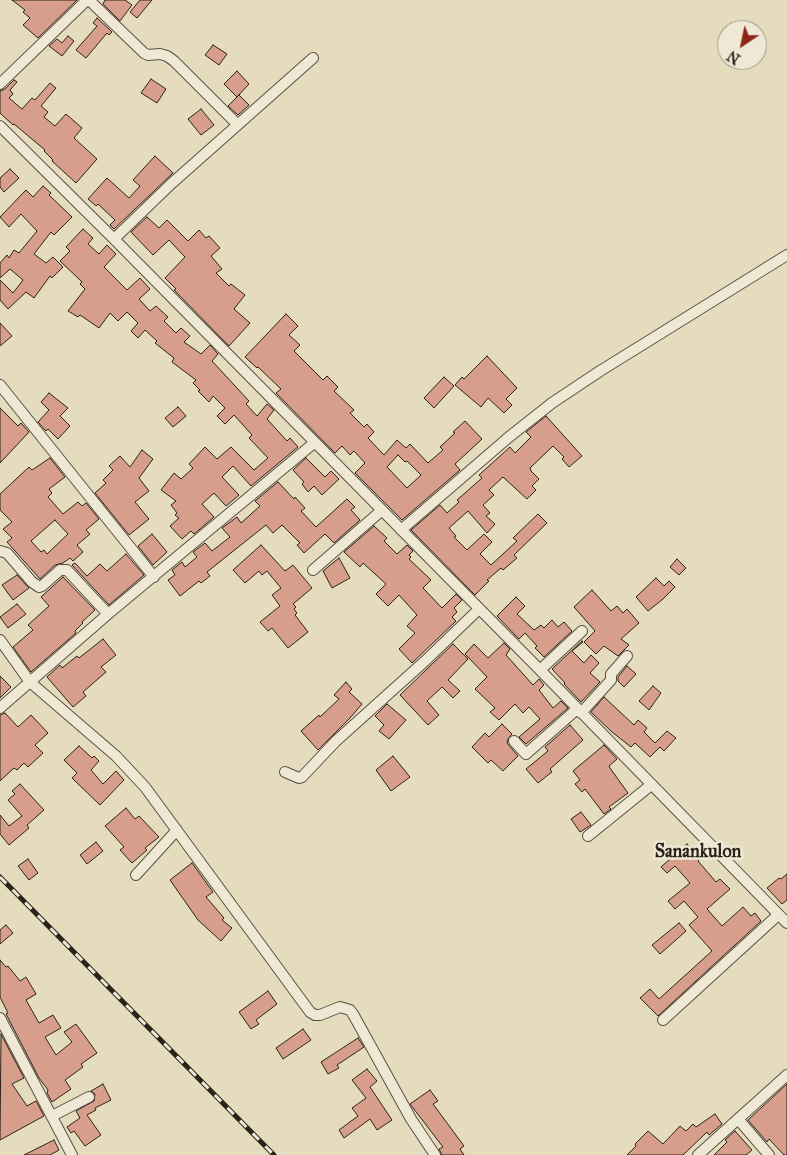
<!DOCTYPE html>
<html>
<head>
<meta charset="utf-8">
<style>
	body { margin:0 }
	#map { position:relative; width:787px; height:1155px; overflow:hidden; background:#e5dcbe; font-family:"IM FELL Great Primer",serif }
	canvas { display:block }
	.north { position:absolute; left:717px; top:20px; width:50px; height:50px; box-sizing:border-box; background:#eee8d5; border:1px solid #a0998a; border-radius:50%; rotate:214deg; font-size:14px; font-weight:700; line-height:20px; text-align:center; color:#2b2219 }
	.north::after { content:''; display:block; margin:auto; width:18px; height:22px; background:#8f2418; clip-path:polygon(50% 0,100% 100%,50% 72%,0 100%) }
</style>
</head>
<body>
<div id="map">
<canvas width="787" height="1155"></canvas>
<div class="north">N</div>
</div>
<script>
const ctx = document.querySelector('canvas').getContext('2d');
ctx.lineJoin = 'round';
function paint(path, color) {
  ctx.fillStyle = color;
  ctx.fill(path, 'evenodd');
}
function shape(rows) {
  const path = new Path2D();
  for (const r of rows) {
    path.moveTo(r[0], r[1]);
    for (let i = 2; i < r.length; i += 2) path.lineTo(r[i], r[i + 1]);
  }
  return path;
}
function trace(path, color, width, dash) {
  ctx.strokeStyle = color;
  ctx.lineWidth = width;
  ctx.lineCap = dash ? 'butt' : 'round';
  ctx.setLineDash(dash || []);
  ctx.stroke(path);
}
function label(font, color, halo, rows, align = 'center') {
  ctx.font = font + ' "IM FELL Great Primer",serif';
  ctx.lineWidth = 5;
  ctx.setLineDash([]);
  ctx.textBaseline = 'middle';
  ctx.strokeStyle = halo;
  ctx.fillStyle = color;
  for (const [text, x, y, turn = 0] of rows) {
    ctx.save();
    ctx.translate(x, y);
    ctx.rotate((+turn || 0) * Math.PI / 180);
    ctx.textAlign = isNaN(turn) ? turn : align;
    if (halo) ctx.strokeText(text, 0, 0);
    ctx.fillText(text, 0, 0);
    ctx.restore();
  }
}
const building = shape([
	[12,0,77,0,38,38,23,25,30,18,23,12,25,10,12,0],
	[105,0,125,0,132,5,120,21,103,4,105,0],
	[140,0,152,0,137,18,130,12,140,0],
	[97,18,112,32,109,35,107,33,86,58,76,50,97,26,93,23,97,18],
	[68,36,74,41,62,56,49,46,57,39,62,43,68,36],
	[213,45,227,54,219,65,205,55,213,45],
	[237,71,249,84,237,97,224,84,237,71],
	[151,79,166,89,157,103,141,93,151,79],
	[14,80,17,82,10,90,13,94,9,98,22,109,32,98,35,100,50,83,56,88,41,106,48,112,44,117,55,126,66,114,82,128,74,138,97,159,76,183,52,161,53,160,44,151,45,150,14,124,13,125,0,113,0,91,5,89,14,80],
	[239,95,249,105,238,115,228,106,239,95],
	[201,109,214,125,201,135,188,119,201,109],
	[155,156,173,173,114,229,110,225,115,220,98,204,96,206,88,199,107,178,129,198,140,186,133,180,155,156],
	[10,169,19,178,4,192,0,187,0,178,10,169],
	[43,186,51,193,49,195,72,217,54,235,51,232,34,254,46,263,53,257,63,267,52,278,50,276,34,298,26,292,8,309,0,300,0,280,13,293,23,280,10,269,0,278,0,263,7,255,9,258,14,250,19,253,37,231,21,214,9,227,0,217,26,190,33,197,43,186],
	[147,217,159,228,167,220,188,241,199,230,206,238,209,236,220,248,211,256,222,269,216,273,229,286,231,284,245,295,234,309,250,323,229,346,174,290,176,289,165,278,185,257,169,240,153,255,131,232,147,217],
	[83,229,93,238,88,244,99,254,107,245,116,254,104,267,127,290,140,278,150,289,139,299,150,311,156,306,168,317,164,321,176,333,181,328,190,336,184,342,201,354,210,345,218,354,212,361,249,401,246,404,257,416,267,404,274,410,267,419,287,441,290,438,298,447,251,486,233,466,222,477,239,495,226,506,214,493,202,504,214,517,194,534,191,531,182,539,170,526,179,518,175,515,177,513,171,505,176,501,161,490,174,473,181,479,193,468,189,464,205,447,217,459,231,447,254,470,268,458,249,438,252,435,234,415,225,424,217,416,225,408,213,396,209,402,198,391,200,390,193,383,196,380,172,362,174,358,155,343,157,341,145,330,138,338,131,331,138,323,127,312,118,321,110,313,99,328,80,315,78,317,68,311,85,289,80,284,82,282,60,261,70,251,66,247,83,229],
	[286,314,298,326,289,335,300,345,294,351,323,380,327,376,338,387,334,391,354,410,350,413,364,427,367,424,374,432,368,438,384,455,397,440,406,448,410,444,428,463,443,450,440,447,455,433,453,432,465,421,482,439,455,464,460,470,402,520,355,473,365,463,354,451,350,455,342,446,335,453,276,393,281,389,258,367,257,368,245,357,286,314],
	[398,455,405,462,407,461,421,475,407,488,387,467,398,455],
	[0,323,12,336,0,346,0,323],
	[487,356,517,388,506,399,512,405,504,413,488,398,481,407,455,385,462,377,464,379,487,356],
	[444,377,454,386,434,408,424,398,444,377],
	[49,393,68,408,60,416,70,426,58,439,48,429,46,431,38,422,49,410,41,402,49,393],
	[178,407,186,416,173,427,165,418,178,407],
	[0,408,18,426,21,423,29,432,0,463,0,408],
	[546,416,582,456,569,467,562,459,564,457,553,446,530,468,531,471,539,479,532,486,536,490,527,499,503,477,489,490,494,495,483,505,490,513,486,516,495,524,487,533,468,511,449,528,456,536,454,537,467,550,484,534,492,542,480,554,491,565,517,541,513,538,538,514,547,523,514,555,517,558,503,570,501,568,487,580,489,581,475,595,411,530,440,505,447,513,459,502,457,500,482,478,479,475,510,447,515,453,531,437,526,432,546,416],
	[142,450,153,459,139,478,149,491,135,502,149,519,129,535,95,493,106,483,103,480,113,470,109,466,120,456,130,467,142,450],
	[50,458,65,477,49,489,52,493,48,497,63,514,78,502,82,506,86,503,99,519,86,530,90,534,77,545,83,552,73,561,70,558,63,563,55,565,40,579,7,542,12,538,3,529,12,522,0,510,0,494,29,467,32,470,50,458],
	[55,520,68,534,47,554,44,550,41,552,31,541,55,520],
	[306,458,325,477,331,471,339,479,322,495,314,486,308,492,302,484,304,482,293,470,306,458],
	[278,482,294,499,295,497,305,508,301,511,316,527,347,499,355,507,351,510,360,520,334,543,325,534,304,553,297,545,300,543,282,525,273,533,266,525,207,572,210,576,201,583,199,581,180,596,168,580,175,575,172,570,182,562,185,567,197,557,193,552,205,543,212,551,230,537,222,528,237,517,241,523,260,506,255,501,278,482],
	[374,526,387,538,384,541,397,554,407,545,413,551,409,555,411,557,409,559,431,580,423,588,442,608,456,594,462,600,454,608,457,612,452,617,456,621,412,663,399,649,415,633,407,626,417,615,399,595,388,606,376,594,386,584,363,563,360,567,344,552,374,526],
	[152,534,167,552,153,565,138,546,152,534],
	[261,545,285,571,293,565,312,588,293,604,296,607,294,609,297,613,295,615,308,632,288,648,272,628,268,631,260,622,280,606,272,595,281,588,267,571,262,575,259,571,245,583,233,570,261,545],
	[126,554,144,575,109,605,72,565,75,563,87,576,100,564,107,571,126,554],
	[339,558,350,578,332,588,323,571,339,558],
	[677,559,686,568,679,575,670,567,677,559],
	[17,575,29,588,13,600,2,585,17,575],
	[63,577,95,610,82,622,83,623,75,631,76,633,31,672,13,647,33,630,28,625,49,606,41,597,63,577],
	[656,578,664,586,669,581,675,587,663,599,648,611,636,597,656,578],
	[592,590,611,611,617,606,623,613,627,609,639,623,621,639,629,645,618,656,604,646,596,654,584,642,595,631,574,607,592,590],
	[516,597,525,606,517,614,534,630,541,625,544,628,552,620,558,627,564,622,572,631,544,657,535,648,537,646,525,633,519,639,497,616,516,597],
	[17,604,26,614,8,628,0,617,17,604],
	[103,639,116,655,101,667,106,672,83,692,86,696,73,707,47,677,60,665,62,668,77,656,79,658,103,639],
	[582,641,583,642,572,651,584,663,591,655,599,663,590,673,600,682,581,702,564,684,565,683,552,669,582,641],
	[504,643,510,649,506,655,533,685,539,679,544,685,539,690,553,708,561,701,568,708,526,744,519,737,540,719,529,707,523,713,515,704,499,720,490,712,495,708,475,689,487,677,465,654,474,644,488,658,504,643],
	[453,644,468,659,448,680,460,691,453,698,442,687,427,701,439,715,428,725,400,695,453,644],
	[627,666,636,674,624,687,618,681,618,677,627,666],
	[0,676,11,687,0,698,0,676],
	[346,682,352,689,349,692,362,704,350,718,318,750,301,731,319,715,320,717,339,699,334,695,346,682],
	[653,686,661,693,649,710,639,701,653,686],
	[604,697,634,725,638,720,647,728,644,732,655,743,667,731,676,738,664,751,660,747,650,757,635,743,631,747,612,732,591,712,604,697],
	[387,704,406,720,389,739,379,731,384,725,375,716,387,704],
	[5,713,18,727,31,715,48,733,35,745,43,753,28,767,24,763,17,770,14,768,0,781,0,715,5,713],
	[502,724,512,734,508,739,507,743,518,756,503,771,491,760,488,763,472,747,485,733,489,737,502,724],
	[570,725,583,740,550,769,552,772,538,783,526,769,548,751,545,747,570,725],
	[604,745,617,759,609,766,610,768,628,793,609,807,611,809,604,814,585,789,582,792,575,784,580,780,573,771,604,745],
	[79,746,92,758,94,756,99,761,91,770,103,784,116,771,124,780,100,805,72,778,77,773,64,760,79,746],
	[393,756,410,777,391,791,376,770,393,756],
	[20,784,44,810,27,825,29,828,9,845,0,834,0,815,9,826,22,816,8,800,15,794,12,791,20,784],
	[126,808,135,819,139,816,159,837,145,848,147,850,132,863,120,850,124,847,105,826,126,808],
	[581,812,591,825,580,832,571,819,581,812],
	[96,842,103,851,87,864,80,855,96,842],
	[687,844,693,852,698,847,705,855,698,861,716,882,720,879,730,889,707,909,722,926,743,907,751,916,755,913,761,921,658,1016,640,998,650,989,659,999,712,951,689,925,698,917,684,901,675,909,668,901,690,883,675,866,667,873,661,867,687,844],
	[28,859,38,873,29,880,18,866,28,859],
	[192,863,213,892,206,897,224,918,222,920,232,928,221,941,198,920,170,880,192,863],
	[787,874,787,900,782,904,767,888,779,878,781,879,787,874],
	[679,923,686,931,660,954,652,945,679,923],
	[6,925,13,933,0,944,0,930,6,925],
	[0,960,6,967,8,966,20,981,26,977,36,994,26,1000,39,1023,53,1015,61,1028,45,1037,56,1055,72,1042,64,1032,76,1024,97,1053,81,1064,83,1067,65,1080,71,1089,52,1102,47,1093,48,1090,39,1078,6,1014,8,1013,0,997,0,960],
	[268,991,277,1004,256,1020,259,1024,251,1029,239,1012,268,991],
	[303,1029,311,1040,283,1059,276,1048,303,1029],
	[1,1034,24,1078,12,1084,27,1106,36,1101,44,1116,0,1140,1,1034],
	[358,1038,364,1047,337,1065,339,1068,328,1074,321,1062,358,1038],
	[367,1069,377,1081,370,1087,392,1120,377,1130,370,1119,344,1138,339,1130,358,1116,352,1108,366,1098,352,1080,367,1069],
	[103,1084,111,1100,95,1108,96,1110,87,1115,101,1135,85,1146,74,1131,71,1133,67,1127,80,1118,76,1111,94,1101,95,1094,91,1091,103,1084],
	[787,1084,787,1155,784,1155,769,1139,767,1142,748,1120,787,1084],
	[430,1090,438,1101,433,1104,464,1146,460,1149,464,1155,442,1155,439,1149,443,1147,410,1104,430,1090],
	[715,1114,722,1124,709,1135,707,1132,683,1155,627,1155,636,1146,635,1144,648,1131,663,1144,680,1126,686,1131,693,1124,696,1127,715,1114],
	[735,1131,752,1150,746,1155,714,1155,727,1142,725,1140,735,1131],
	[54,1140,59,1150,50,1155,24,1155,54,1140]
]);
paint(building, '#d89e8c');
trace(building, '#2b2219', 1);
const minor = shape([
	[89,0,144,53,148,55,160,54,167,56,174,61,237,124],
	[0,84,87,0],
	[0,126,114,239,540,670,787,923],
	[114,239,171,184,313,58],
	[0,385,154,577],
	[401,530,509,437,552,403,600,371,787,255],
	[0,551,7,553,32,582,39,587,42,586,60,570,67,570,108,614],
	[313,570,381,511],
	[0,640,30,682,116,756,145,787,310,1012,315,1015,320,1015,340,1007,350,1010,353,1014,411,1119,435,1155],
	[540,670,582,631],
	[0,708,108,614,314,443],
	[581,713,611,680,611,674,627,656],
	[514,741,526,754,577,709],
	[285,772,299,778,302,777,336,741,425,661,479,609],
	[588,836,651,785],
	[136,875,177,830],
	[0,1018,72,1155],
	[663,1020,778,915],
	[52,1116,89,1097],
	[738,1119,769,1155],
	[698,1155,787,1075]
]);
trace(minor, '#5a5042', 12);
trace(minor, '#eee8d5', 10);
const rail = shape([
	[0,877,274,1155]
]);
trace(rail, '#2b2219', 5);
trace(rail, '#eee8d5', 3, [9]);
label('bold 18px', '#2b2219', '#eee8d5', [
	["Sanankulon",698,853]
]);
</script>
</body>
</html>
